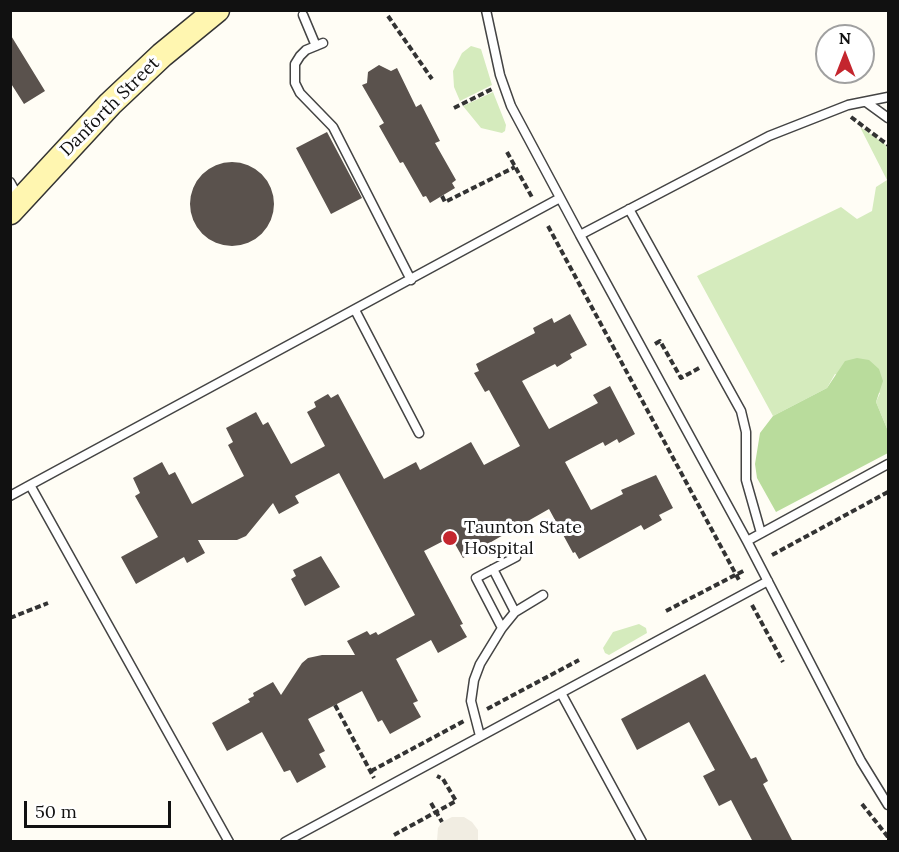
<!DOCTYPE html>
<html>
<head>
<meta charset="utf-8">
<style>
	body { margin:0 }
	#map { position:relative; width:899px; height:852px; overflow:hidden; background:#fffdf5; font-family:Lora,serif }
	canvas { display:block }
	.frame { position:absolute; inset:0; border:12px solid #111; pointer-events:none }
	.north { position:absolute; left:815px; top:24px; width:60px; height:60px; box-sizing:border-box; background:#fff; border:2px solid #a0a0a0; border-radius:50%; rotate:0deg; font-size:16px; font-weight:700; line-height:24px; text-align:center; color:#111 }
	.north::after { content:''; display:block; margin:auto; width:21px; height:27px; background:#c4262e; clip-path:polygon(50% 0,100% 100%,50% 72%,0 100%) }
	.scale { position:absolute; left:24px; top:801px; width:147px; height:27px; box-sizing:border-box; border:3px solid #111; border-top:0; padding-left:8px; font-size:18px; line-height:21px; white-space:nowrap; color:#111; -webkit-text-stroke:4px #fff; paint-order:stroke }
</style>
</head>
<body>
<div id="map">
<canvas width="899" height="852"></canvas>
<div class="frame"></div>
<div class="north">N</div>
<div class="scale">50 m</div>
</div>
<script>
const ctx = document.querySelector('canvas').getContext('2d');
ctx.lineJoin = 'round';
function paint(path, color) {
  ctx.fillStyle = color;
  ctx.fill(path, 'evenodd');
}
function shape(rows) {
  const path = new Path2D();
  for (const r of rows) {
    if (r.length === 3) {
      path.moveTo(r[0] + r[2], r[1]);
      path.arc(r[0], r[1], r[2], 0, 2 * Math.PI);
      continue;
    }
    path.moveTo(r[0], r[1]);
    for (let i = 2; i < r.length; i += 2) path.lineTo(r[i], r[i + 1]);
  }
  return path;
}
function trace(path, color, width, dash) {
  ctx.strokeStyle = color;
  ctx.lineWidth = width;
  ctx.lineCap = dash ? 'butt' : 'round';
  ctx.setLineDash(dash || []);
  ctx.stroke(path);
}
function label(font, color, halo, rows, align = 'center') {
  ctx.font = font + ' Lora,serif';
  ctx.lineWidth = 6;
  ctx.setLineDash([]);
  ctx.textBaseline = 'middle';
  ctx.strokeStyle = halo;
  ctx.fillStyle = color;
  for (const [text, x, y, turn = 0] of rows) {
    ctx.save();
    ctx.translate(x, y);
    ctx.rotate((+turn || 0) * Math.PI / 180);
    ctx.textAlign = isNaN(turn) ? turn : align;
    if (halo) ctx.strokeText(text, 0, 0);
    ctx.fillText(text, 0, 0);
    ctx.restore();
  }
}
paint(shape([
	[471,46,481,49,492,85,460,101,454,87,453,71,462,53],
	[493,92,506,125,505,131,502,133,481,128,463,106],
	[860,127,885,144,888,150,888,431,876,402,880,393,835,374,827,388,773,416,697,276,841,207,857,219,872,211,876,187,887,180],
	[639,624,646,628,647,633,609,655,605,653,603,648,613,632]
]), '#d5ebbd');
paint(shape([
	[857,358,869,360,879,369,883,381,876,402,888,431,888,453,776,512,757,478,755,464,760,433,773,416,827,388,845,361]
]), '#b9dc9c');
paint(shape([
	[452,817,464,817,472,822,478,830,478,841,437,841,438,828,442,822]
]), '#f1ede2');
paint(shape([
	[10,34,45,91,24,104,10,82],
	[379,65,391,71,397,68,416,107,421,104,440,141,435,143,456,180,452,183,455,188,430,203,426,196,423,197,403,162,400,163,379,126,384,123,362,85,367,83,368,72],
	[327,132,362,198,331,214,296,148],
	[232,204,42],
	[570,314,587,345,570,354,572,358,557,367,555,364,522,381,549,429,598,403,593,395,610,386,635,434,619,443,617,439,605,446,603,442,565,462,591,510,623,494,621,490,656,475,673,508,659,515,662,520,644,530,641,525,579,559,575,552,573,553,549,509,463,558,451,537,424,551,463,624,460,625,467,637,438,653,431,640,396,659,418,701,413,703,421,717,390,734,382,720,378,722,362,691,308,719,325,751,319,754,326,767,297,783,290,770,284,772,262,732,227,751,212,723,250,702,248,699,254,696,253,693,273,682,281,695,302,663,308,658,322,655,355,655,347,641,367,631,370,635,376,632,378,635,415,615,339,473,295,496,299,503,279,514,273,503,246,536,237,540,198,540,205,553,187,563,184,557,136,584,121,557,158,537,135,496,140,493,133,478,162,462,169,475,175,472,192,504,244,476,228,445,233,442,226,428,256,412,263,425,268,422,291,464,325,446,307,412,316,407,314,402,328,394,331,398,338,394,384,479,416,462,420,470,471,442,484,465,520,446,489,390,485,392,474,373,479,371,476,364,535,333,533,328,552,318,554,323],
	[321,556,340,587,305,606,291,579,296,576,293,570],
	[705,674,751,759,756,757,768,781,763,784,793,842,753,842,731,800,719,806,703,776,715,770,689,722,637,750,621,719]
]), '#5a524d');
const lane = shape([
	[486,10,500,75,511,106,580,235,769,136,848,105,888,97],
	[303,15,316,46],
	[323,43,306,50,300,56,295,64,295,83,300,93,333,127,411,280],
	[866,102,888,118],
	[10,182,19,198],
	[629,209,741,411,746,432,746,480,761,533],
	[580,235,747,541,861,761,888,805],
	[355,310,419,433],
	[30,485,560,198],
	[10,496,30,485,229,842],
	[747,541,888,464],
	[493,569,515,612],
	[502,628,476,578,516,557],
	[561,693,642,842],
	[480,736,471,701,474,680,480,664,502,628,515,612,543,595],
	[285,842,768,581]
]);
const secondary = shape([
	[10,212,110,104,162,55,217,10]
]);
trace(lane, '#444', 11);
trace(secondary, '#333', 27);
trace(shape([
	[388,16,432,79],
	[454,108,492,89],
	[851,117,888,145],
	[507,152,533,199],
	[442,196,445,202,515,167],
	[548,226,740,582],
	[655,344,660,341,681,378,701,367],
	[772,555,888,492],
	[752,605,783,662],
	[666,611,745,570],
	[10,618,48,603],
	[335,705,374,778],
	[487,709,579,660],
	[371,771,464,721],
	[431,803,442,822],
	[862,804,888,837],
	[394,835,456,801,443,779,437,776]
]), '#333', 4, [6, 3]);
trace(lane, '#fff', 8);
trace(secondary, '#fff6b0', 24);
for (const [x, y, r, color] of [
	[450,538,8,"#c4262e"]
]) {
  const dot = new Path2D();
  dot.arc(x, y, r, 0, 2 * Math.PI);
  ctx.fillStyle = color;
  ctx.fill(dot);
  trace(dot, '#fff', 2);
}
label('18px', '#111', '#fff', [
	["Danforth Street",110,107,-45]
]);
label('18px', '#111', '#fff', [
	["Taunton State",464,528],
	["Hospital",464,549]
], 'left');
</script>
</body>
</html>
